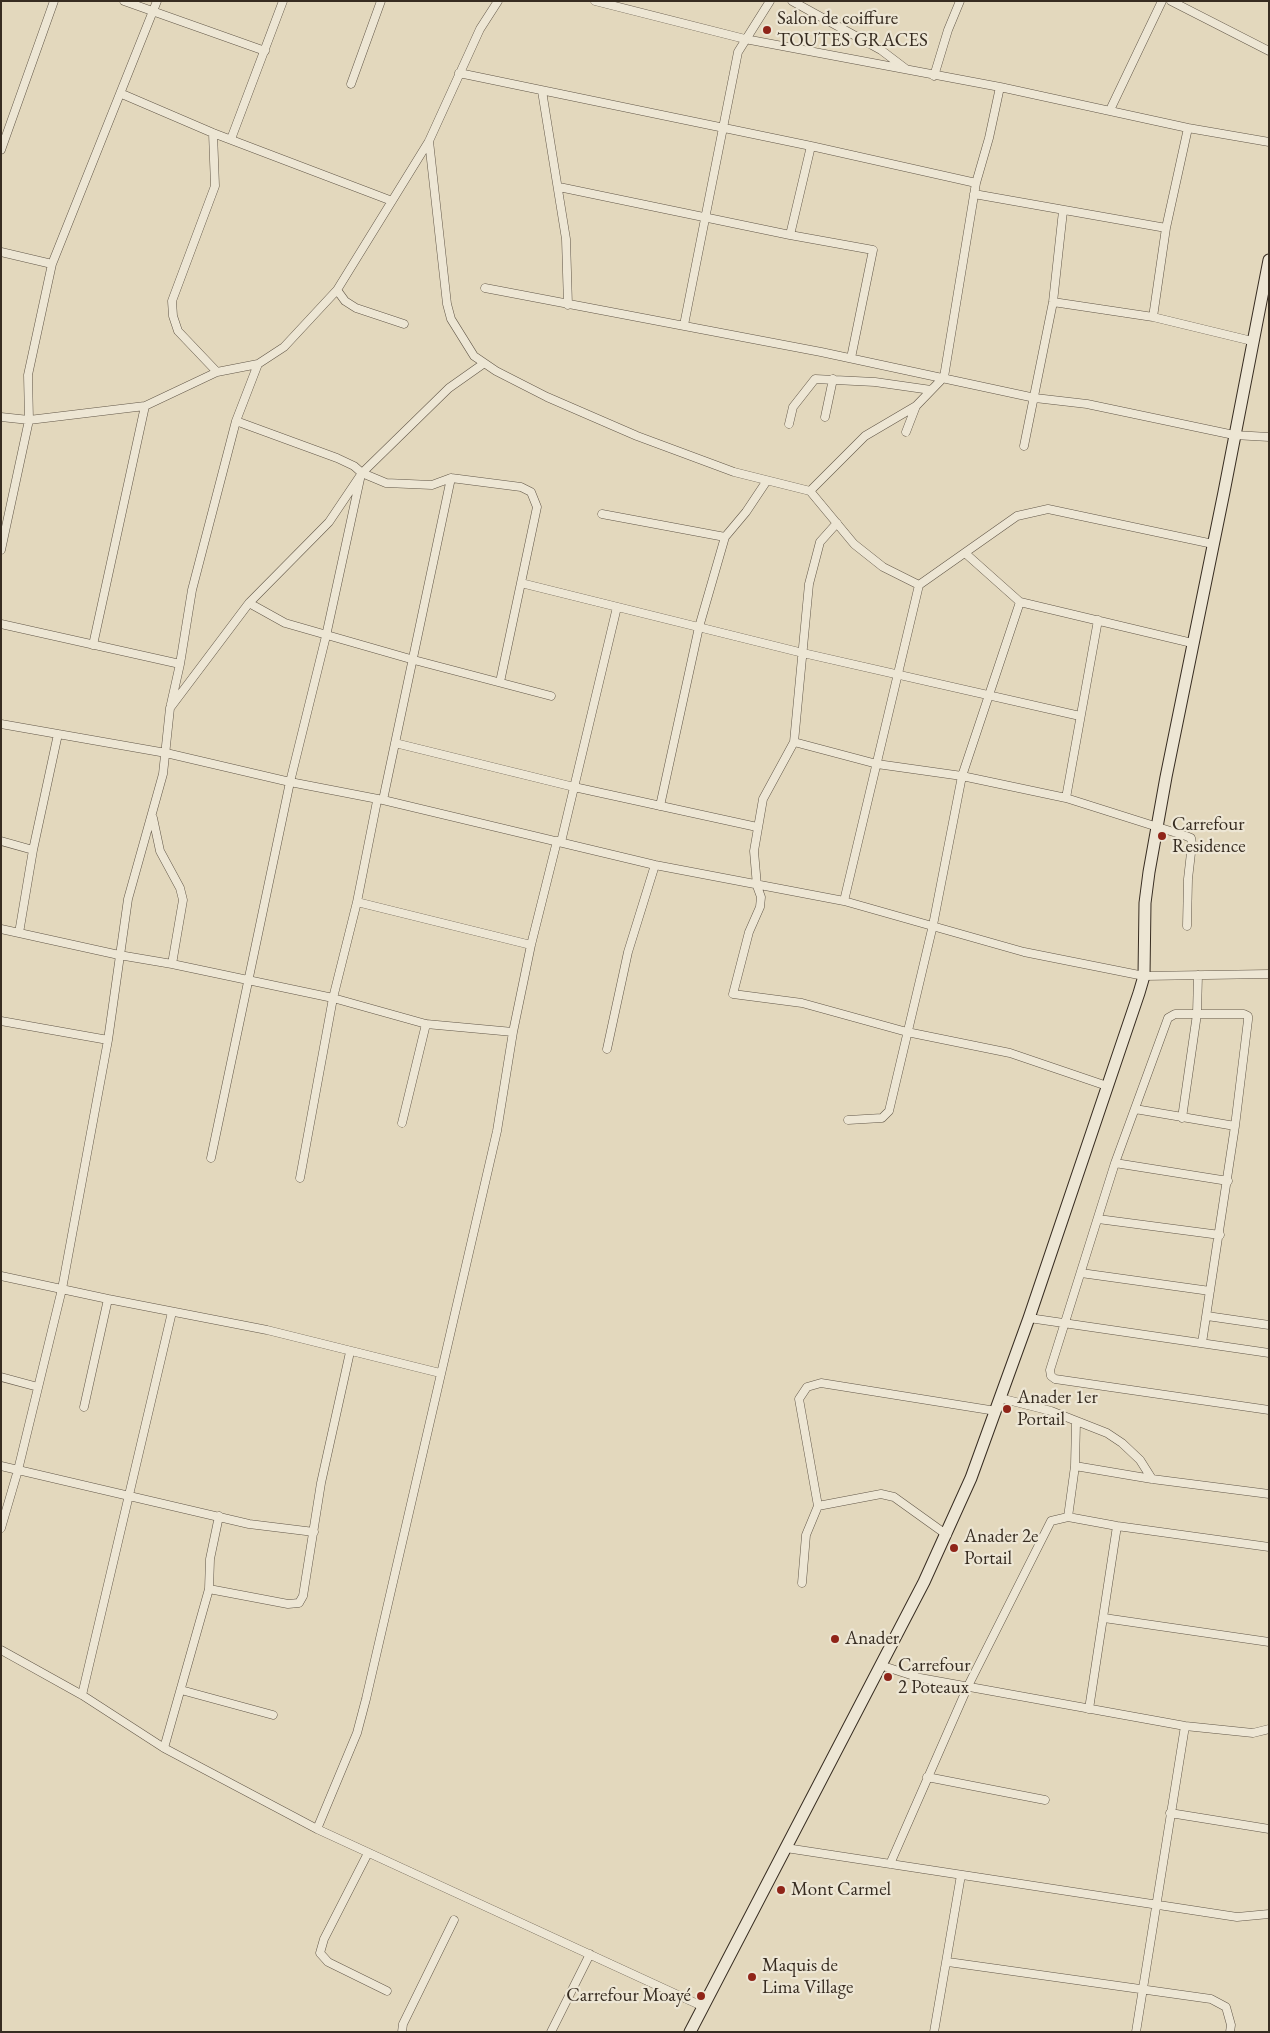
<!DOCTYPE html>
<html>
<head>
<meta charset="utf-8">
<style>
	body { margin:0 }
	#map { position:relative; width:1270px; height:2033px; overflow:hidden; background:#e3d8bd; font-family:"EB Garamond",serif }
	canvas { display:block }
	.frame { position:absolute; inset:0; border:2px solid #372c21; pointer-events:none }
</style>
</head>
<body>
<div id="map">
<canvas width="1270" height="2033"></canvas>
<div class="frame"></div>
</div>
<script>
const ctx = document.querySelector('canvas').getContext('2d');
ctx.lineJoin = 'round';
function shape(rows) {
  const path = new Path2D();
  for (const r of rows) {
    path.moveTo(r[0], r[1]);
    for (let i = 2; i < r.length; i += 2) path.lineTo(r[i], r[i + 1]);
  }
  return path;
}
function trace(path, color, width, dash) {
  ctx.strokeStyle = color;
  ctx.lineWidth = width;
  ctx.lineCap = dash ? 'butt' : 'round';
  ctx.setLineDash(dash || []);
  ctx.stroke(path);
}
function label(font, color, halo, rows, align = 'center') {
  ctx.font = font + ' "EB Garamond",serif';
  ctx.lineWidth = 4.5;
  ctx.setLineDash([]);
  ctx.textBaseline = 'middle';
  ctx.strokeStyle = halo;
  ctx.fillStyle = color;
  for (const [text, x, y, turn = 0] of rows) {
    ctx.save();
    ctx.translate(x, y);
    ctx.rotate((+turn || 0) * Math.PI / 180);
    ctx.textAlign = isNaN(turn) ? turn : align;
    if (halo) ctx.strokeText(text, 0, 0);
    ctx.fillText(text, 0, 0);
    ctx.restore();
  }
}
const street = shape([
	[124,1,265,51],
	[595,1,745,39,1000,87,1188,128,1269,142],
	[792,1,881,50,906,69],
	[1171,1,1269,51],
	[459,73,811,146,976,183],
	[934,76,948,30,960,1],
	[351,84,381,1],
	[542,91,566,239,568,305],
	[122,94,213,133,392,201],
	[1110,110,1162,1],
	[213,133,215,186,172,301,173,316,178,331,217,372],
	[231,139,283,1],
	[429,141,447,304,451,319,474,356,496,371,547,397,637,436,734,472,810,491,854,544,883,567,919,585,1017,516,1048,509,1213,544],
	[1,150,54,1],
	[559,187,790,235,873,250,851,358],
	[974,194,1166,228],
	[790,235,811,146],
	[1,252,52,264],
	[485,288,821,352,1035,398,1087,404,1234,435,1269,437],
	[337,290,345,301,356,308,404,324],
	[1053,302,1153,317,1252,341],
	[1153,317,1166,228,1188,128],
	[684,325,738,52,770,1],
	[1,417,29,420,145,406,217,372,258,364,284,347,337,290,429,141,480,29,498,1],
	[825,417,833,379],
	[236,421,337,458,354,466,362,473,386,483,432,485,451,478,521,487,531,492,537,507,500,682],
	[789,424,793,407,815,379,875,382,931,390],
	[906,432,916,406],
	[1024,446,1053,302,1063,211],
	[810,491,865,436,916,406,944,377,976,183,989,138,1000,87],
	[602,514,725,537],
	[837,523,820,542,809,584,794,742,763,799,754,851,757,886,761,897,760,907,749,932,733,994,802,1003,907,1032,1010,1053,1107,1086],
	[1,550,29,420,28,375,52,264,157,1],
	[965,553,1020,602,1192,643],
	[521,583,803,653,1080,716],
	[249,603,285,623,414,660,551,696],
	[1,624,180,664,171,704],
	[93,645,145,406],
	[180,664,192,590,236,421,258,364],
	[1,724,166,753,290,782,383,800,655,865,844,901,1024,952,1144,976,1269,974],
	[794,742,877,764,962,776,1066,798,1186,836,1191,838,1192,844,1188,879,1187,926],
	[395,743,574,787,757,827],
	[1066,798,1098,620],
	[383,800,451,478],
	[660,806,699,627,725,537,746,512,766,482],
	[153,818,160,851,180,888,183,900,172,964],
	[1,841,33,850,19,933],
	[561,842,617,607],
	[33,850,58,734],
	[844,901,919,585],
	[357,902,531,945],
	[1,929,119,955,172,964,333,998,426,1024,513,1032],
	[1,1021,108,1040],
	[607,1049,628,952,655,865],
	[1135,1109,1235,1126],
	[1182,1118,1197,1014,1198,975],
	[848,1120,882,1118,889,1111,933,925,962,776,1020,602],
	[402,1123,426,1024],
	[211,1158,290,782,326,636,360,479],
	[1115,1163,1228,1181],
	[300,1178,333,998,357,902,377,801],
	[1098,1219,1220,1235],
	[1081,1273,1210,1291],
	[1,1276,108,1299,267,1330,440,1373],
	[1207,1316,1269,1325],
	[1029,1318,1269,1353],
	[1202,1343,1235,1126,1248,1020,1248,1016,1244,1014,1175,1014,1168,1018,1115,1163,1050,1370,1051,1376,1055,1379,1269,1410],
	[1,1377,38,1387],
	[1000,1398,1051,1411,1107,1433,1122,1443,1140,1460,1152,1479],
	[84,1407,108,1299],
	[1,1466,249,1524,314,1532],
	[1075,1466,1152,1479,1269,1494],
	[818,1506,881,1494,894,1497,947,1535],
	[1068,1517,1075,1466,1076,1422],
	[1,1528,18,1470,62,1289,108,1040,128,899,163,774,170,708,249,603,329,522,362,473,449,388,483,364],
	[802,1583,806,1535,818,1506,799,1399,807,1387,821,1383,996,1411],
	[209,1589,210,1559,219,1516],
	[1104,1618,1269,1642],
	[1,1650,82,1695,164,1748,317,1829,704,2007],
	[880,1665,920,1678,1185,1726,1253,1733,1269,1729],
	[181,1690,273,1715],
	[82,1695,172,1312],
	[1089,1709,1117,1526],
	[164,1748,209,1589,288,1604,299,1603,303,1596,321,1483,350,1352],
	[927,1777,1045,1800],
	[1170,1813,1269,1829],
	[317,1829,357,1733,366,1699,497,1131,513,1032,531,945,557,841],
	[786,1848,1237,1917,1269,1914],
	[368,1853,324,1939,320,1953,328,1962,387,1991],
	[890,1864,968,1686,1051,1521,1068,1517,1117,1526,1269,1547],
	[948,1962,1211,1999,1226,2007,1231,2025,1230,2032],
	[402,2032,403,2024,454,1920],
	[551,2032,590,1954],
	[934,2032,961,1875],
	[1136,2032,1185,1726]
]);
const secondary = shape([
	[690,2032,924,1582,971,1478,1029,1318,1139,993,1144,976,1145,903,1149,872,1166,777,1224,492,1269,260]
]);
trace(street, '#625748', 9);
trace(secondary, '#372c21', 13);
trace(street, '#ede6d4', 8);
trace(secondary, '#ede6d4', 11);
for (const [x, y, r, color] of [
	[767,30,5,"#8f2418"],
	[1162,836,5,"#8f2418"],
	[1007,1409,5,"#8f2418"],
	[954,1548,5,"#8f2418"],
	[835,1639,5,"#8f2418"],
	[888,1677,5,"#8f2418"],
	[781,1890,5,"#8f2418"],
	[752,1977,5,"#8f2418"],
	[701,1996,5,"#8f2418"]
]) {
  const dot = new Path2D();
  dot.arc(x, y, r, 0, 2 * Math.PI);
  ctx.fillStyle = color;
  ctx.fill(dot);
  trace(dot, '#ede6d4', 2);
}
label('19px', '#372c21', '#ede6d4', [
	["Salon de coiffure",777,19],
	["TOUTES GRACES",777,41],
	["Carrefour",1172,825],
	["Residence",1172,847],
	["Anader 1er",1017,1398],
	["Portail",1017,1420],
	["Anader 2e",964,1537],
	["Portail",964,1559],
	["Anader",845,1639],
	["Carrefour",898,1666],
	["2 Poteaux",898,1688],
	["Mont Carmel",791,1890],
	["Maquis de",762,1966],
	["Lima Village",762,1988],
	["Carrefour Moayé",691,1996,"right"]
], 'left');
</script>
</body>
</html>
